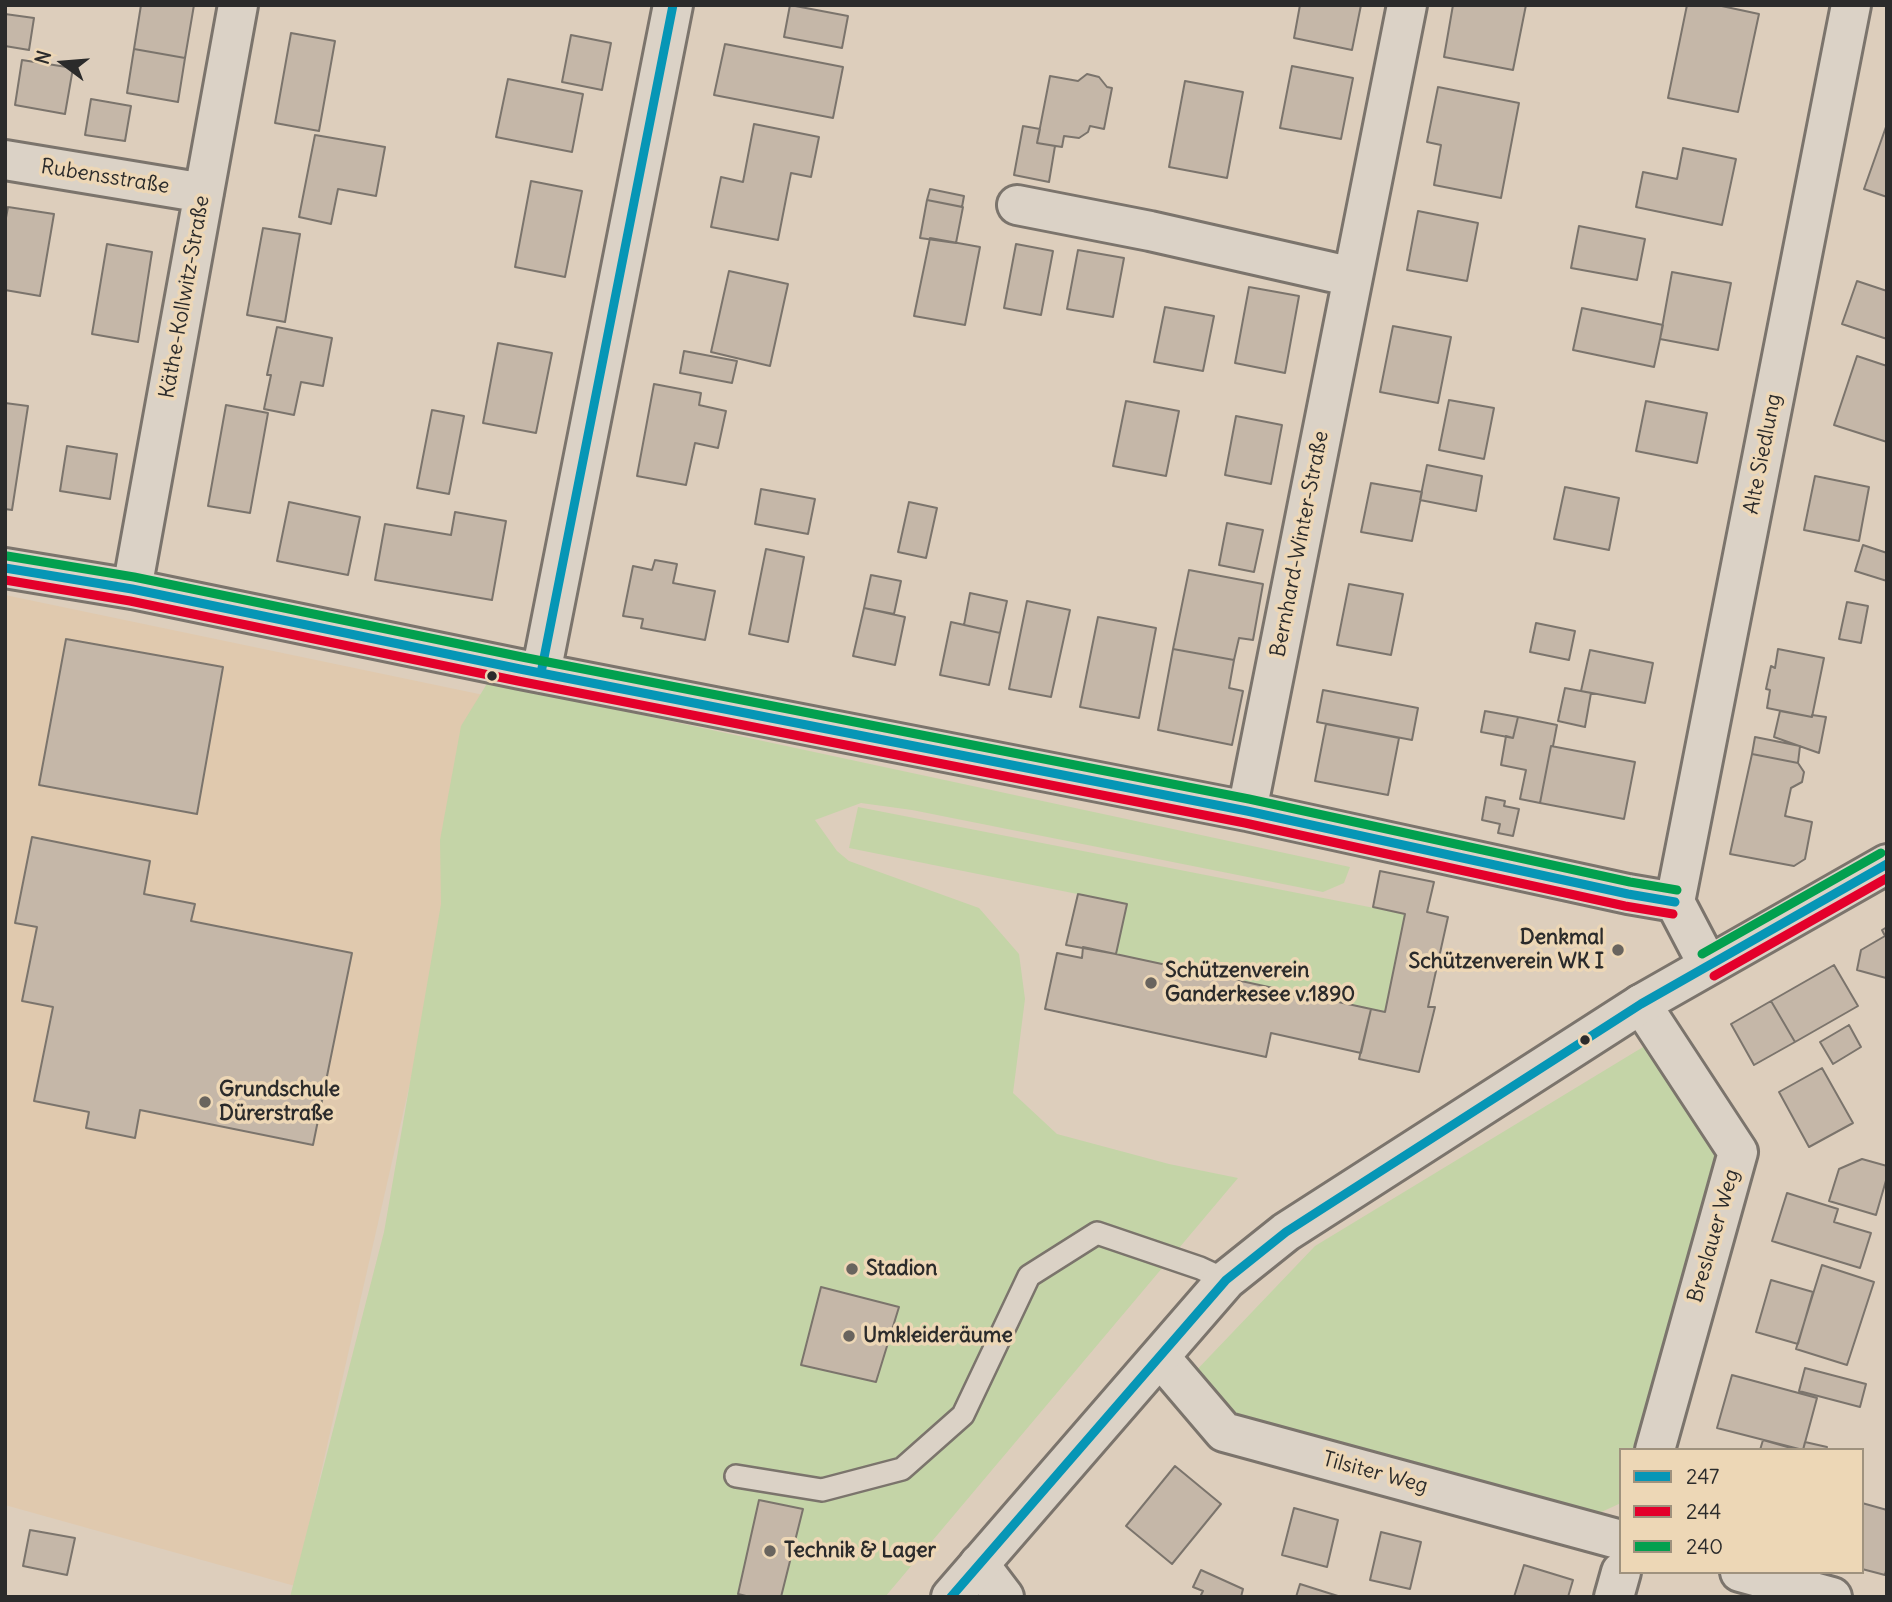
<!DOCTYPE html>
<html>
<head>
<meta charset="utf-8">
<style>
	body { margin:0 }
	#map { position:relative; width:1892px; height:1602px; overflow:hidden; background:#ddcebc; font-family:Delius,sans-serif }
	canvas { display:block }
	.frame { position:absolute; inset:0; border:7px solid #2b2b2b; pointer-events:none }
	.legend { position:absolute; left:1619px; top:1448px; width:245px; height:126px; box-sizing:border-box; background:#edd7b6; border:2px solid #9f927e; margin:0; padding:9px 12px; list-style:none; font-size:21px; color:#2b2b2b }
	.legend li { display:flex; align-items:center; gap:14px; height:35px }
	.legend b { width:35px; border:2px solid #9f927e }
	.north { position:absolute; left:28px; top:28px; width:70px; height:70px; -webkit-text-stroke:5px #edd7b6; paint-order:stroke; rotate:286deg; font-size:19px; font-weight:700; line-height:28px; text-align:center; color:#2b2b2b }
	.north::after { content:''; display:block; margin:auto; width:24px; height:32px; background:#2b2b2b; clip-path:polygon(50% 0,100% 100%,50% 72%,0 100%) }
</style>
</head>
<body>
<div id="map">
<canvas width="1892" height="1602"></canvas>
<div class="frame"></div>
<ul class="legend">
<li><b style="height:9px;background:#0696b6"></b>247</li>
<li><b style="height:9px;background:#e4002b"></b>244</li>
<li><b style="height:9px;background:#02a04f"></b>240</li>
</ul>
<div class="north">N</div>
</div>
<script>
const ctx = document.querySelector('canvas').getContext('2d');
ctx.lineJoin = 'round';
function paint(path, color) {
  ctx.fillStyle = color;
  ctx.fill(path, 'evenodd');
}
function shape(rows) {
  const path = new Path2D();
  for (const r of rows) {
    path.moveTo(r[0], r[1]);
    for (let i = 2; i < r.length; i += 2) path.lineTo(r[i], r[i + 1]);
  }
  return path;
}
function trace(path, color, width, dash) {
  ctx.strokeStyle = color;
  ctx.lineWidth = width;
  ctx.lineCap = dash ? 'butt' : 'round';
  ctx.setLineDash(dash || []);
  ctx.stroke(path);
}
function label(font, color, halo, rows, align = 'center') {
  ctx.font = font + ' Delius,sans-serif';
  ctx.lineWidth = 7;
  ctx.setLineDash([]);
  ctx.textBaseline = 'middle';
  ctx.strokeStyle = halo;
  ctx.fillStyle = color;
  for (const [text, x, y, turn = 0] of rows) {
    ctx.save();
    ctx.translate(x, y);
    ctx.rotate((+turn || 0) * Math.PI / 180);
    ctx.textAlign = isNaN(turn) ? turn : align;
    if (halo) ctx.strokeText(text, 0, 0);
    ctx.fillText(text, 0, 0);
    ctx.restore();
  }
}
paint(shape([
	[5,595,498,698,295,1586,5,1505]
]), '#e0c9ae');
paint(shape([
	[488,682,1350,867,1344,883,1323,892,912,810,861,803,815,820,837,851,849,861,979,908,1019,954,1025,999,1013,1093,1057,1134,1169,1164,1238,1178,885,1597,290,1597,384,1232,441,904,440,840,461,726],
	[858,807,1405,914,1385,1012,1116,954,1127,904,849,848],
	[1648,1044,1716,1155,1636,1450,1621,1450,1621,1503,1597,1514,1230,1426,1190,1377,1315,1246]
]), '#c4d4a7');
const building = shape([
	[141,5,194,5,185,58,134,49,141,5],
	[790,5,848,16,842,48,784,37,790,5],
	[1300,5,1361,5,1352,50,1294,38,1300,5],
	[1453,5,1526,5,1513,70,1444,57,1453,5],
	[1687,5,1717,5,1759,14,1738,112,1668,98,1687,5],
	[5,14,34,18,29,50,5,46,5,14],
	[291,33,335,41,319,131,275,123,291,33],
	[571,35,611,43,602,90,562,82,571,35],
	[725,44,843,67,833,118,714,95,725,44],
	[134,49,185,58,178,102,127,93,134,49],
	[22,60,73,68,65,114,15,105,22,60],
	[1292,66,1353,78,1341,139,1280,128,1292,66],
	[1087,74,1099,77,1107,87,1112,88,1104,129,1090,126,1088,132,1079,138,1064,136,1062,147,1037,143,1050,76,1078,81,1087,74],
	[508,79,583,94,572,152,496,137,508,79],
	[1185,81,1243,92,1227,178,1169,167,1185,81],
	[1438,87,1519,103,1501,198,1434,185,1441,145,1427,142,1438,87],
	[91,99,131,106,125,141,85,135,91,99],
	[754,124,819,137,811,177,791,173,778,240,711,227,721,177,743,182,754,124],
	[1887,124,1887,197,1864,189,1887,124],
	[1023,126,1040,129,1037,143,1055,146,1049,182,1014,175,1023,126],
	[315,135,385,147,376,196,338,189,331,224,299,217,315,135],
	[1683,148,1736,159,1722,225,1636,207,1643,172,1677,179,1683,148],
	[531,181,582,191,565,277,515,267,531,181],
	[930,189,964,196,962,207,927,200,930,189],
	[927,200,963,207,956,243,920,238,927,200],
	[8,207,54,214,40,296,5,290,5,223,8,207],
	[1418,211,1478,223,1467,281,1407,270,1418,211],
	[1579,226,1645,239,1637,280,1571,268,1579,226],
	[263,228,300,234,285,322,247,315,263,228],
	[930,238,980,247,965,325,914,316,930,238],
	[107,244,152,252,138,342,92,334,107,244],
	[1016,244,1053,251,1041,315,1004,308,1016,244],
	[1078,250,1124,258,1113,317,1067,309,1078,250],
	[729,271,788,284,770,366,711,352,729,271],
	[1672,272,1731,283,1718,350,1660,339,1672,272],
	[1857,281,1887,291,1887,339,1842,324,1857,281],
	[1249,287,1299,296,1285,373,1235,363,1249,287],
	[1165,307,1214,316,1203,371,1154,362,1165,307],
	[1582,308,1663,325,1654,367,1573,350,1582,308],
	[1393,326,1451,337,1438,403,1380,392,1393,326],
	[277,327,332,338,323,386,301,382,294,415,264,409,271,375,267,375,277,327],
	[498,343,552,353,536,433,483,423,498,343],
	[684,351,737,361,732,383,680,373,684,351],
	[1857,356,1887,366,1887,442,1834,425,1857,356],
	[654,384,701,393,699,405,726,411,718,448,695,443,686,485,637,476,654,384],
	[1449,400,1494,408,1484,459,1439,450,1449,400],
	[1126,401,1179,411,1166,476,1113,466,1126,401],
	[1646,401,1707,413,1697,463,1636,451,1646,401],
	[5,403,28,406,12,510,5,509,5,403],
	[226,405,268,413,250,513,208,506,226,405],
	[432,410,464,416,449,494,417,488,432,410],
	[1236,416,1282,425,1271,484,1225,475,1236,416],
	[67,446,117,454,110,499,60,491,67,446],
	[1427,465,1482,476,1476,511,1420,500,1427,465],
	[1815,476,1869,487,1859,541,1804,530,1815,476],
	[1371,483,1422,492,1412,541,1361,532,1371,483],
	[1565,487,1619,498,1609,550,1554,539,1565,487],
	[761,489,815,499,808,534,755,524,761,489],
	[289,502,360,517,348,575,277,561,289,502],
	[909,502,937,508,926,558,898,552,909,502],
	[455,512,506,521,492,600,375,580,385,524,451,535,455,512],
	[1227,523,1263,530,1254,572,1219,565,1227,523],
	[1863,545,1887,553,1887,581,1855,571,1863,545],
	[766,549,804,557,788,642,749,634,766,549],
	[655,560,677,564,673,583,715,591,705,640,641,628,643,619,623,616,633,566,652,570,655,560],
	[1189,570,1263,584,1253,640,1239,638,1234,660,1173,649,1189,570],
	[871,575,901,581,894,614,864,608,871,575],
	[1349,584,1403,594,1391,655,1337,645,1349,584],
	[970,593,1007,601,1000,633,964,625,970,593],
	[1027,601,1070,610,1051,697,1009,689,1027,601],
	[1847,602,1868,606,1861,643,1839,639,1847,602],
	[864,608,905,617,895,665,853,656,864,608],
	[1098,617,1156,628,1139,718,1080,707,1098,617],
	[951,622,1000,633,989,685,940,675,951,622],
	[1536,623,1575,631,1569,660,1530,652,1536,623],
	[66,639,223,667,197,814,39,785,66,639],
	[1173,649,1234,660,1229,688,1243,691,1232,745,1158,730,1173,649],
	[1778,649,1824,658,1812,717,1767,708,1770,690,1766,689,1771,666,1775,668,1778,649],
	[1590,650,1653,663,1645,703,1581,691,1590,650],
	[1565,688,1591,693,1585,727,1558,721,1565,688],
	[1323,690,1418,708,1412,740,1317,722,1323,690],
	[1485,711,1518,717,1513,738,1481,732,1485,711],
	[1780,711,1812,717,1812,715,1826,717,1819,753,1774,737,1780,711],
	[1518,717,1557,725,1553,746,1551,746,1540,803,1520,799,1526,770,1501,765,1506,736,1513,738,1518,717],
	[1326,724,1399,738,1388,795,1315,781,1326,724],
	[1755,737,1800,746,1798,763,1752,754,1755,737],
	[1551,746,1635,762,1624,819,1540,803,1551,746],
	[1752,754,1798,763,1804,772,1802,782,1791,788,1785,816,1812,822,1805,859,1794,866,1730,854,1752,754],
	[1486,797,1505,801,1504,806,1519,809,1513,836,1498,833,1500,824,1482,820,1486,797],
	[32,837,150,861,144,894,195,904,191,921,352,953,313,1145,140,1110,135,1138,86,1128,89,1112,34,1101,53,1007,22,1001,37,927,15,923,32,837],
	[1380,871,1434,882,1427,912,1448,917,1428,1007,1435,1007,1419,1072,1359,1059,1371,1009,1385,1012,1405,914,1373,907,1380,871],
	[1078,894,1127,904,1116,954,1066,945,1078,894],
	[1887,927,1886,978,1857,970,1861,950,1885,936,1882,930,1887,927],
	[1083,947,1371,1009,1361,1053,1271,1033,1266,1057,1045,1009,1057,953,1082,958,1083,947],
	[1834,965,1858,1006,1795,1042,1771,1001,1834,965],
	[1771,1001,1795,1042,1754,1065,1731,1024,1771,1001],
	[1849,1025,1861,1047,1833,1064,1820,1042,1849,1025],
	[1822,1068,1853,1123,1809,1147,1779,1092,1822,1068],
	[1862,1159,1887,1166,1887,1177,1876,1215,1829,1201,1839,1169,1862,1159],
	[1787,1193,1838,1209,1834,1222,1871,1233,1860,1268,1772,1241,1787,1193],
	[1822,1265,1874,1282,1847,1365,1796,1349,1822,1265],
	[1771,1280,1813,1292,1798,1344,1756,1332,1771,1280],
	[821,1287,899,1307,876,1382,801,1365,821,1287],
	[1805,1368,1866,1384,1860,1407,1799,1391,1805,1368],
	[1732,1375,1817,1398,1803,1450,1717,1428,1732,1375],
	[1763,1440,1798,1450,1760,1450,1763,1440],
	[1805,1442,1827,1447,1826,1450,1803,1450,1805,1442],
	[1175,1466,1221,1504,1172,1564,1126,1526,1175,1466],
	[759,1500,803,1509,781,1597,750,1597,738,1594,759,1500],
	[1862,1503,1887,1510,1887,1567,1885,1575,1862,1569,1862,1503],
	[1294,1508,1338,1520,1327,1567,1282,1555,1294,1508],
	[30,1530,75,1538,67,1575,23,1566,30,1530],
	[1381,1532,1421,1542,1410,1589,1370,1580,1381,1532],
	[1524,1565,1573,1580,1568,1597,1514,1597,1524,1565],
	[1201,1570,1243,1589,1241,1597,1200,1597,1203,1591,1193,1587,1201,1570],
	[1300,1584,1341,1597,1296,1597,1300,1584]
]);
paint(building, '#c5b7a8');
trace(building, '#7b746c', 2);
const service = shape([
	[736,1476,822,1490,902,1469,963,1415,1029,1276,1097,1233,1200,1268,1226,1280]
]);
const minor = shape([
	[5,160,204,193],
	[1017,205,1150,231,1353,277],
	[5,568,132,589,520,669,1247,811,1628,894,1675,902],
	[132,589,238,5],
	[541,673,673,5],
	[1247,811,1407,5],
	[1675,902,1851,5],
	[1675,902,1708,965],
	[1641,1004,1738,1152,1655,1450],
	[1160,1357,1224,1432,1621,1540],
	[979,1564,1004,1597],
	[1740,1572,1832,1597],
	[1614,1597,1621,1572]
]);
const tertiary = shape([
	[951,1597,1226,1280,1286,1232,1641,1004,1887,864]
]);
trace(service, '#7b746c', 26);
trace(minor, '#7b746c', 44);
trace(tertiary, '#7b746c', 44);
trace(service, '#dbd2c6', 21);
trace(minor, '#dbd2c6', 38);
trace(tertiary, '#dbd2c6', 38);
trace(shape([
	[5,568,132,589,520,669,1247,811,1628,894,1675,902],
	[541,673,673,5],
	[951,1597,1226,1280,1286,1232,1641,1004,1887,864]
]), '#0696b6', 9);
trace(shape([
	[5,580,130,601,518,681,1245,823,1625,906,1673,914],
	[1714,976,1887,878]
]), '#e4002b', 9);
trace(shape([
	[7,556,134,577,522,657,1249,799,1630,882,1677,890],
	[1702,954,1881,853]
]), '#02a04f', 9);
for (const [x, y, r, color] of [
	[492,676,6,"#2b2b2b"],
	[1618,950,7,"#69645e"],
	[1151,983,7,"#69645e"],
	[1585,1040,6,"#2b2b2b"],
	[205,1102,7,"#69645e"],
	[852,1269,7,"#69645e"],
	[849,1336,7,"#69645e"],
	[770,1551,7,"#69645e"]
]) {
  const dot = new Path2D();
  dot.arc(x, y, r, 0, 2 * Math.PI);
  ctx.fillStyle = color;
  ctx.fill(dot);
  trace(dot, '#edd7b6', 2.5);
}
label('21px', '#2b2b2b', '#edd7b6', [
	["Rubensstraße",105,177,9],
	["Käthe-Kollwitz-Straße",185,297,-80],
	["Alte Siedlung",1763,454,-79],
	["Bernhard-Winter-Straße",1300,544,-79],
	["Breslauer Weg",1714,1236,-74],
	["Tilsiter Weg",1375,1473,15]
]);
label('bold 21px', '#2b2b2b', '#edd7b6', [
	["Denkmal",1604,938,"right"],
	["Schützenverein WK I",1604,962,"right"],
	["Schützenverein",1165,971],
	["Ganderkesee v.1890",1165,995],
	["Grundschule",219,1090],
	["Dürerstraße",219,1114],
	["Stadion",866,1269],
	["Umkleideräume",863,1336],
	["Technik & Lager",784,1551]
], 'left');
</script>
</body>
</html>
